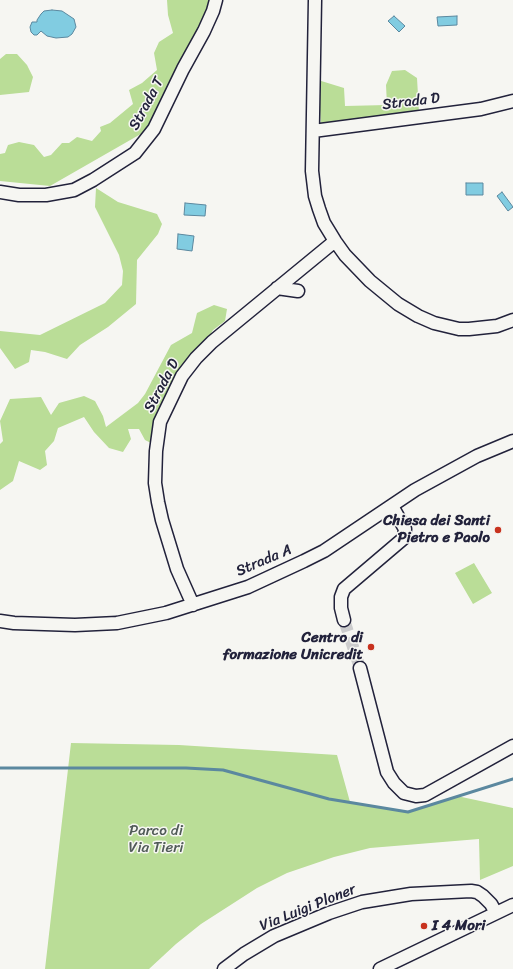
<!DOCTYPE html>
<html>
<head>
<meta charset="utf-8">
<style>
	body { margin:0 }
	canvas { display:block; background:#f6f6f2 }
</style>
</head>
<body>
<canvas width="513" height="969"></canvas>
<script>
const ctx = document.querySelector('canvas').getContext('2d');
ctx.lineJoin = 'round';
function paint(path, color) {
  ctx.fillStyle = color;
  ctx.fill(path, 'evenodd');
}
function shape(rows) {
  const path = new Path2D();
  for (const r of rows) {
    path.moveTo(r[0], r[1]);
    for (let i = 2; i < r.length; i += 2) path.lineTo(r[i], r[i + 1]);
  }
  return path;
}
function trace(path, color, width, dash) {
  ctx.strokeStyle = color;
  ctx.lineWidth = width;
  ctx.lineCap = dash ? 'butt' : 'round';
  ctx.setLineDash(dash || []);
  ctx.stroke(path);
}
function label(font, color, halo, rows, align = 'center') {
  ctx.font = font + ' Sriracha,sans-serif';
  ctx.lineWidth = 3;
  ctx.setLineDash([]);
  ctx.textBaseline = 'middle';
  ctx.strokeStyle = halo;
  ctx.fillStyle = color;
  for (const [text, x, y, turn = 0] of rows) {
    ctx.save();
    ctx.translate(x, y);
    ctx.rotate((+turn || 0) * Math.PI / 180);
    ctx.textAlign = isNaN(turn) ? turn : align;
    if (halo) ctx.strokeText(text, 0, 0);
    ctx.fillText(text, 0, 0);
    ctx.restore();
  }
}
paint(shape([
	[167,0,210,0,206,15,174,75,146,131,50,186,0,181,0,154,5,153,8,145,19,142,34,145,44,157,51,155,62,143,69,143,77,137,92,141,101,131,100,127,110,123,133,104,129,90,142,83,157,70,154,53,159,42,173,33,168,15],
	[6,54,17,54,27,65,33,77,29,92,0,95,0,59],
	[405,70,417,78,419,113,321,125,318,80,344,88,345,106,387,105,386,85,392,71],
	[96,188,118,202,157,214,162,224,158,234,137,260,136,304,108,327,80,345,67,359,45,352,31,350,29,362,15,369,0,348,0,331,40,335,105,303,122,285,123,271,119,255,95,207],
	[214,305,227,309,225,321,213,330,205,344,174,385,156,413,154,432,151,443,145,440,139,429,128,429,131,439,123,452,109,448,94,432,84,417,58,428,54,441,45,451,47,465,40,470,19,461,13,481,0,490,0,444,3,441,0,421,10,399,41,397,51,415,59,403,84,396,95,401,103,416,106,427,138,403,145,394,171,345,192,333,197,313],
	[474,563,492,593,473,604,455,573],
	[71,743,179,745,337,755,350,802,408,812,457,796,513,808,513,866,480,880,479,839,370,848,334,857,287,873,257,888,201,924,176,944,149,969,45,969]
]), '#badd97');
const water = shape([
	[52,10,62,11,74,19,76,27,72,34,68,37,56,38,47,36,41,31,37,35,34,35,31,32,30,27,32,22,37,22,37,20,41,14,44,11,52,10],
	[394,16,405,26,399,32,388,21,394,16],
	[457,16,457,25,438,26,437,17,457,16],
	[466,183,483,183,483,195,466,195,466,183],
	[502,192,513,207,508,211,497,196,502,192],
	[185,203,206,205,205,216,184,215,185,203],
	[178,234,194,236,192,251,177,249,178,234]
]);
paint(water, '#81cce1');
trace(water, '#5b889f', 1);
trace(shape([
	[0,768,186,768,223,770,329,799,408,812,513,779]
]), '#5b889f', 3);
trace(shape([
	[344,620,360,668]
]), '#cccccd', 12, [12, 6]);
const minor = shape([
	[315,0,312,171,315,196,319,209,324,223,335,241,345,255,370,281,398,304,418,316,434,323,459,329,469,329,497,326,513,320],
	[313,131,481,109,513,101],
	[0,192,19,195,46,195,74,190,93,180,135,153,154,129,183,69,204,31,213,11,216,0],
	[277,288,298,291],
	[193,605,177,569,162,520,158,502,155,483,156,451,160,422,182,376,196,358,212,342,335,241],
	[344,620,341,608,341,597,344,589,404,538,405,529,392,506],
	[0,621,14,623,75,625,117,623,166,613,248,587,304,561,324,551,415,490,477,456,513,441],
	[360,668,387,772,394,783,404,793,416,796,425,795,513,746],
	[224,969,244,954,274,936,329,913,362,902,411,894,471,891,477,892,483,896,491,904,496,913],
	[380,969,513,905]
]);
trace(minor, '#22223b', 15);
trace(minor, '#f6f6f2', 12);
for (const [x, y, r, color] of [
	[498,530,4,"#c8321e"],
	[371,647,4,"#c8321e"],
	[424,926,4,"#c8321e"]
]) {
  const dot = new Path2D();
  dot.arc(x, y, r, 0, 2 * Math.PI);
  ctx.fillStyle = color;
  ctx.fill(dot);
  trace(dot, '#f6f6f2', 1.5);
}
label('15px', '#22223b', '#f6f6f2', [
	["Strada D",411,102,-7],
	["Strada T",147,104,-62],
	["Strada D",162,386,-62],
	["Strada A",264,561,-23],
	["Via Luigi Ploner",308,908,-22]
]);
label('bold 15px', '#22223b', '#f6f6f2', [
	["Chiesa dei Santi",490,521],
	["Pietro e Paolo",490,538],
	["Centro di",363,638],
	["formazione Unicredit",363,655],
	["I 4 Mori",432,926,"left"]
], 'right');
label('15px', '#505a57', '#f6f6f2', [
	["Parco di",156,831],
	["Via Tieri",156,848]
]);
</script>
</body>
</html>
